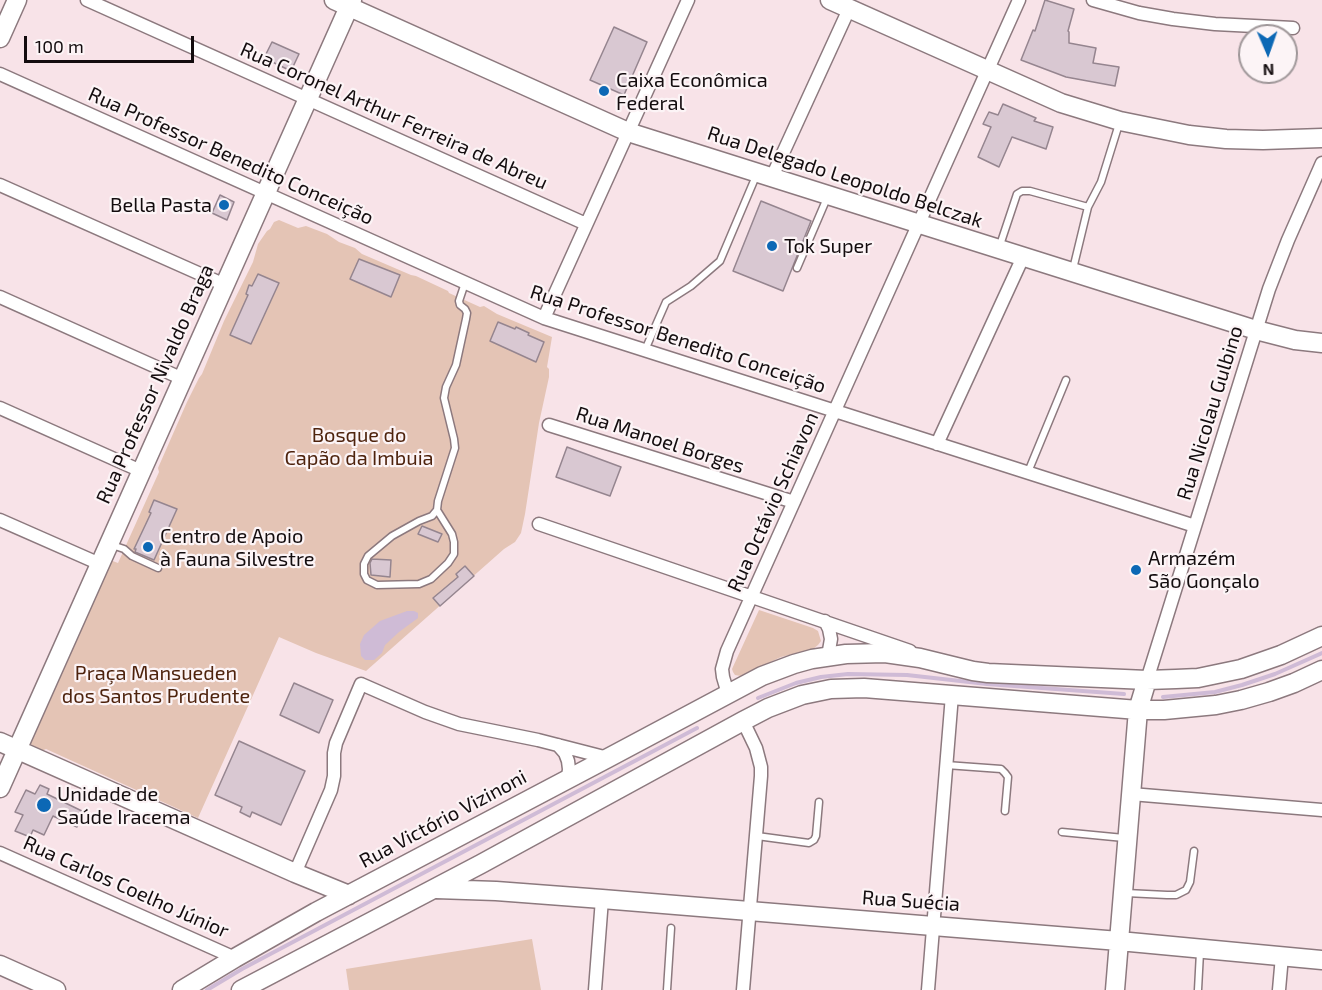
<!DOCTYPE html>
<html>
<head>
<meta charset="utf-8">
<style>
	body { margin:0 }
	#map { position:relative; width:1322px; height:990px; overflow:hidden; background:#f8e3e8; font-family:"Exo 2",sans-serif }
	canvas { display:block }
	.north { position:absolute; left:1238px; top:24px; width:60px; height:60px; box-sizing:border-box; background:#fcf4f6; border:2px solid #9f9799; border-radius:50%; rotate:178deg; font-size:16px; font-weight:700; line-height:24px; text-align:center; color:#130c0e }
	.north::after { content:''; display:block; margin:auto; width:21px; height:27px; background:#0c68b5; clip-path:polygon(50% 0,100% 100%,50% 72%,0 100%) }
	.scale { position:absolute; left:24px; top:36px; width:170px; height:27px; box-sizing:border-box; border:3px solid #130c0e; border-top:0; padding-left:8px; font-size:18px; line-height:21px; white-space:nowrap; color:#130c0e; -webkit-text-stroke:4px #fcf4f6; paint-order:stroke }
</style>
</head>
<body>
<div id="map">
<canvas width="1322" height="990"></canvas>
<div class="north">N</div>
<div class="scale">100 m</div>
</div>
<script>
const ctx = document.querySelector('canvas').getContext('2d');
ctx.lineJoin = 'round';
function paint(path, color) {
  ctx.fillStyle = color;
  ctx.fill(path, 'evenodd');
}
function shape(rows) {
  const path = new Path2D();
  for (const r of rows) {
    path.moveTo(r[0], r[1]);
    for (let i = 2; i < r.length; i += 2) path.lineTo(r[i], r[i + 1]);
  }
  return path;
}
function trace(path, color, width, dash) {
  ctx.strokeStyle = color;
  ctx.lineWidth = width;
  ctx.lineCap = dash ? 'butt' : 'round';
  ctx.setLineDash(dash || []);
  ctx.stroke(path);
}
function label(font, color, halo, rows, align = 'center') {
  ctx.font = font + ' "Exo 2",sans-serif';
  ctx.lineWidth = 4.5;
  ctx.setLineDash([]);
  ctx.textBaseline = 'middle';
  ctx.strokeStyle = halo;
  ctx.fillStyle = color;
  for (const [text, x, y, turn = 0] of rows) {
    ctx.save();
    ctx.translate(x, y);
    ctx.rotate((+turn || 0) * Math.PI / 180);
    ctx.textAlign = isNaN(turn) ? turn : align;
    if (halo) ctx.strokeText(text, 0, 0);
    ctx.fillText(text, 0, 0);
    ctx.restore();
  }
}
paint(shape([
	[279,220,298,228,306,226,327,234,339,242,355,248,362,254,411,275,416,276,448,291,449,293,480,307,484,306,497,314,552,337,547,367,549,369,549,377,539,423,525,514,521,533,515,542,504,549,366,671,316,653,279,637,198,818,46,749,39,752,32,747,30,741,110,560,118,563,159,472,158,468,187,402,199,378,202,374,224,321,253,262,258,244,267,231,270,229,274,222],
	[759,610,813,628,818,631,821,641,818,645,813,649,781,657,741,676,735,675,733,672,732,669],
	[532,939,541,990,349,990,346,969]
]), '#e4c4b5');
paint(shape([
	[407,611,414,611,418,613,418,618,399,632,385,645,382,653,374,660,365,660,361,656,360,644,364,635,380,621]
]), '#cfbbd6');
trace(shape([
	[1163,697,1215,692,1242,685,1275,674,1322,653],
	[758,698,796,683,821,677,848,674,907,675,987,684,1124,694],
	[207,990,242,969,697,728]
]), '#cfbbd6', 4);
const building = shape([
	[1045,0,1074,9,1068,31,1069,32,1069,43,1096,48,1093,63,1119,67,1115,86,1066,77,1021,60,1033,30,1035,31,1045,0],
	[614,27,647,42,624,95,590,80,614,27],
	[272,42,299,54,291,71,264,58,272,42],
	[1003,104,1036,118,1034,121,1053,127,1046,149,1012,137,999,167,978,157,991,127,983,124,989,112,998,115,1003,104],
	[220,195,234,202,227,220,212,213,220,195],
	[761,201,811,221,783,291,733,271,761,201],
	[359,259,400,275,391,297,350,279,359,259],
	[258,274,279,283,251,344,230,335,248,295,246,294,249,285,252,286,258,274],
	[498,322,515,329,516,327,529,333,528,335,544,342,536,362,490,341,498,322],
	[567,447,621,467,610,496,556,477,567,447],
	[154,500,177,509,154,560,135,552,136,549,134,549,151,513,149,512,154,500],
	[422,526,442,534,438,542,418,534,422,526],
	[372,559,391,560,390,577,371,575,370,563,372,559],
	[465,566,474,576,440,606,433,598,458,577,456,574,465,566],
	[294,683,333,700,319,733,280,715,294,683],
	[239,741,305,771,281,825,252,812,250,817,240,812,242,807,215,795,239,741],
	[40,785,49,789,47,794,84,812,77,827,53,816,44,835,33,830,30,837,15,831,23,815,15,812,26,790,35,794,40,785]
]);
paint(building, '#d9c8d2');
trace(building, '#95858f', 1.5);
const lane = shape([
	[999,248,1017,194,1022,191,1030,191,1088,207],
	[797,268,827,198],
	[1073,269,1088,207,1101,182,1119,124],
	[645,350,666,302,691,286,720,261,756,176],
	[1028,472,1066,380],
	[437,510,432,516,419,521,392,536,368,556,364,564,364,574,367,580,377,585,419,584,431,579,448,563,454,554,454,542,452,534,437,510,438,501,455,448,454,439,444,398,446,387,456,365,466,319,467,313,465,309,460,305,459,301,465,283],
	[112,545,124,549,132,556,158,568],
	[946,765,1001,769,1005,773,1008,777,1005,811],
	[1062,832,1124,838],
	[757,836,809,843,814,840,816,836,819,802],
	[1126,893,1167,895,1176,895,1186,890,1190,882,1194,851],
	[667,990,671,928],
	[1198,990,1200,952]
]);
const street = shape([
	[87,0,586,224],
	[1093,0,1139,13,1173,19,1215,24,1293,28],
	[0,74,544,318,1195,526],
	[772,177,849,9],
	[0,185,225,285],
	[0,297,183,379],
	[544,318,688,0],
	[0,408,141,471],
	[549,425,794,502],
	[937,444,1023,257],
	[0,520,100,564],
	[539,524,910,651],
	[825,621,829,629,831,639,828,656],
	[1147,680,1269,289,1288,240,1322,163],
	[728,694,723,677,722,669,727,651,1019,0],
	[558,745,565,753,568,761,569,769,568,779],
	[1131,794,1322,810],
	[0,853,235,958],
	[295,873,331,790,334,776,334,753,336,743,361,684,425,712,459,724,538,740,608,758],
	[595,990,602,899],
	[743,990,761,776,761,767,756,748,743,721],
	[928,990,952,695],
	[1279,990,1282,956]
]);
const secondary = shape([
	[334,0,628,132,1256,330,1295,340,1322,343],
	[830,0,1061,103,1120,121,1189,135,1226,139,1263,140,1322,138],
	[0,38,17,0],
	[0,742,295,873,349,895],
	[0,788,352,0],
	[436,889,496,891,602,899,933,926,1119,941,1322,960],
	[0,965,56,990],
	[182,990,235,958,316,912,608,758,745,685,762,676,794,664,812,659,846,654,885,653,920,658,973,671,988,673,1147,680,1176,679,1198,678,1241,669,1281,655,1322,636],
	[241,990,481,864,743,721,768,708,802,695,831,689,864,688,1138,710,1164,710,1216,705,1241,700,1269,692,1294,683,1322,670],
	[1115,990,1138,710,1147,680]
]);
trace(lane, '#8c797e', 9);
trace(street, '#8c797e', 15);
trace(secondary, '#8c797e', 21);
trace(lane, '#fff', 6);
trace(street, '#fff', 12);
trace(secondary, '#fff', 18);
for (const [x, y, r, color] of [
	[604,91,6,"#0c68b5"],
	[224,205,6,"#0c68b5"],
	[772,246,6,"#0c68b5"],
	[148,547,6,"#0c68b5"],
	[1136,570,6,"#0c68b5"],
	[44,805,8,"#0c68b5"]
]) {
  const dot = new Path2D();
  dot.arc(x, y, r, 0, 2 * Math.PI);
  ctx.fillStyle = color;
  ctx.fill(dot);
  trace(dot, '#fcf4f6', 2);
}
label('20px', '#130c0e', '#fcf4f6', [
	["Caixa Econômica",616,80],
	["Federal",616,103],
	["Bella Pasta",212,205,"right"],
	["Tok Super",784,246],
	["Centro de Apoio",160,536],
	["à Fauna Silvestre",160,559],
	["Armazém",1148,558],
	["São Gonçalo",1148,581],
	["Unidade de",57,794],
	["Saúde Iracema",57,817]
], 'left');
label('20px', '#130c0e', '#fcf4f6', [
	["Rua Coronel Arthur Ferreira de Abreu",394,116,24],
	["Rua Professor Benedito Conceição",231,156,24],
	["Rua Delegado Leopoldo Belczak",845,177,18],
	["Rua Professor Benedito Conceição",678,339,18],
	["Rua Professor Nivaldo Braga",155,384,-66],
	["Rua Nicolau Gulbino",1210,413,-73],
	["Rua Manoel Borges",660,440,18],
	["Rua Octávio Schiavon",773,502,-66],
	["Rua Victório Vizinoni",443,819,-28],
	["Rua Carlos Coelho Júnior",126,887,24],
	["Rua Suécia",911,901,4]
]);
label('20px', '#4e230d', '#fcf4f6', [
	["Bosque do",359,435],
	["Capão da Imbuia",359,458],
	["Praça Mansueden",156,673],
	["dos Santos Prudente",156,696]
]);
</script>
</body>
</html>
